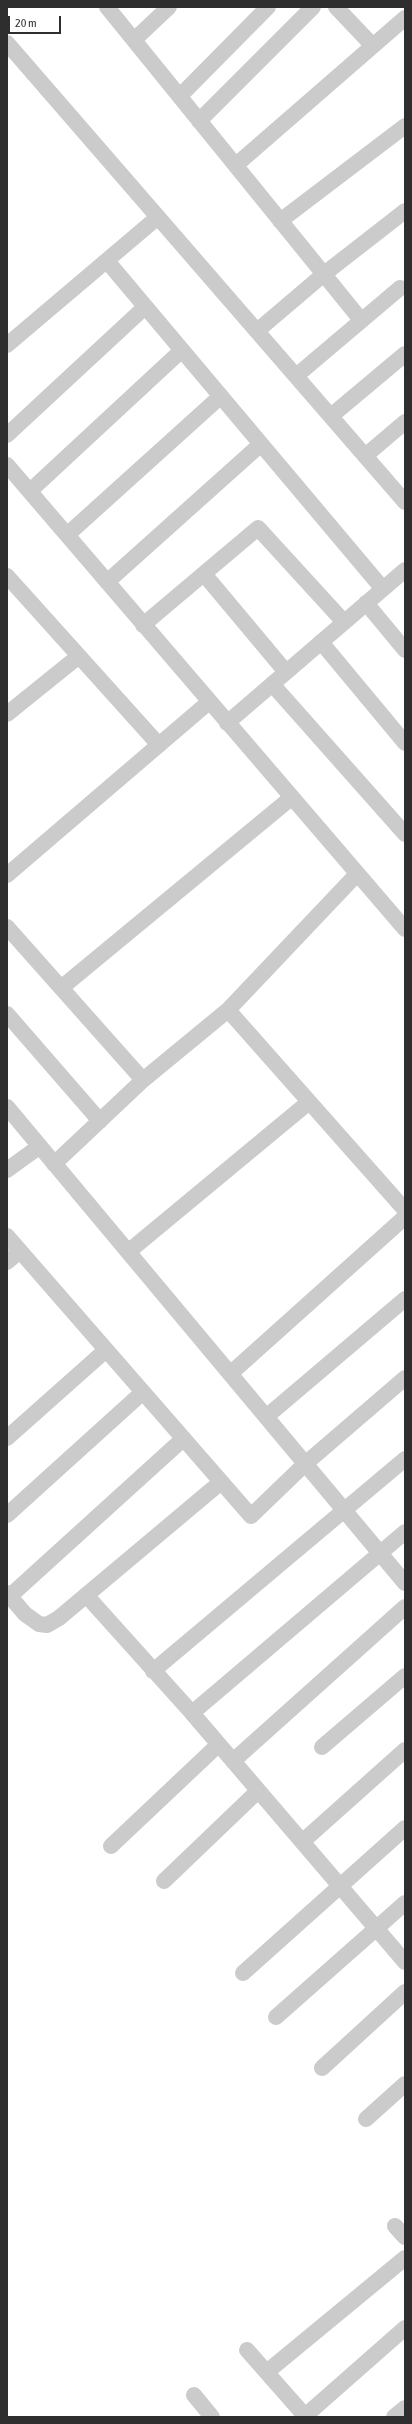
<!DOCTYPE html>
<html>
<head>
<meta charset="utf-8">
<style>
	body { margin:0 }
	#map { position:relative; width:412px; height:2424px; overflow:hidden; background:#fff; font-family:"Asap Condensed",sans-serif }
	canvas { display:block }
	.frame { position:absolute; inset:0; border:8px solid #2e2e2e; pointer-events:none }
	.scale { position:absolute; left:8px; top:16px; width:53px; height:18px; box-sizing:border-box; border:2px solid #2e2e2e; border-top:0; padding-left:5px; font-size:12px; line-height:14px; white-space:nowrap; color:#2e2e2e; -webkit-text-stroke:3px #fff; paint-order:stroke }
</style>
</head>
<body>
<div id="map">
<canvas width="412" height="2424"></canvas>
<div class="frame"></div>
<div class="scale">20 m</div>
</div>
<script>
const ctx = document.querySelector('canvas').getContext('2d');
ctx.lineJoin = 'round';
function shape(rows) {
  const path = new Path2D();
  for (const r of rows) {
    path.moveTo(r[0], r[1]);
    for (let i = 2; i < r.length; i += 2) path.lineTo(r[i], r[i + 1]);
  }
  return path;
}
function trace(path, color, width, dash) {
  ctx.strokeStyle = color;
  ctx.lineWidth = width;
  ctx.lineCap = dash ? 'butt' : 'round';
  ctx.setLineDash(dash || []);
  ctx.stroke(path);
}
trace(shape([
	[107,7,361,320],
	[336,7,373,46],
	[134,40,169,7],
	[7,43,405,502],
	[180,96,268,7],
	[199,121,313,7],
	[236,165,405,18],
	[280,221,405,126],
	[107,261,383,589],
	[257,331,324,274,405,211],
	[7,345,158,217],
	[296,376,400,288],
	[331,416,405,354],
	[7,435,145,307],
	[365,456,405,422],
	[7,465,405,929],
	[30,491,182,350],
	[67,535,221,396],
	[204,574,286,672],
	[7,576,159,745],
	[107,582,261,444],
	[366,603,405,650],
	[143,625,258,528,344,622],
	[321,642,405,743],
	[272,684,405,834],
	[7,714,79,656],
	[227,723,405,570],
	[7,875,209,702],
	[7,927,143,1080],
	[61,988,291,798],
	[228,1010,405,1210],
	[7,1014,100,1121],
	[7,1107,405,1583],
	[54,1164,143,1080,228,1010,357,874],
	[7,1170,40,1146],
	[7,1236,251,1516,305,1464,405,1378],
	[128,1252,309,1102],
	[7,1262,20,1251],
	[230,1374,405,1217],
	[266,1417,405,1299],
	[7,1438,106,1350],
	[7,1515,143,1392],
	[7,1593,25,1614,39,1624,47,1625,59,1618,221,1482],
	[86,1595,192,1713,405,1962],
	[10,1596,183,1439],
	[153,1671,405,1459],
	[192,1713,405,1532],
	[322,1747,405,1676],
	[233,1761,405,1607],
	[302,1842,405,1750],
	[111,1846,218,1745],
	[164,1881,258,1791],
	[243,1973,405,1828],
	[276,2017,405,1903],
	[322,2068,405,1992],
	[366,2119,405,2084],
	[395,2226,405,2237],
	[247,2350,306,2417],
	[268,2371,405,2258],
	[194,2395,212,2417],
	[305,2416,405,2328],
	[394,2417,405,2408]
]), '#cbcbcb', 16);
</script>
</body>
</html>
